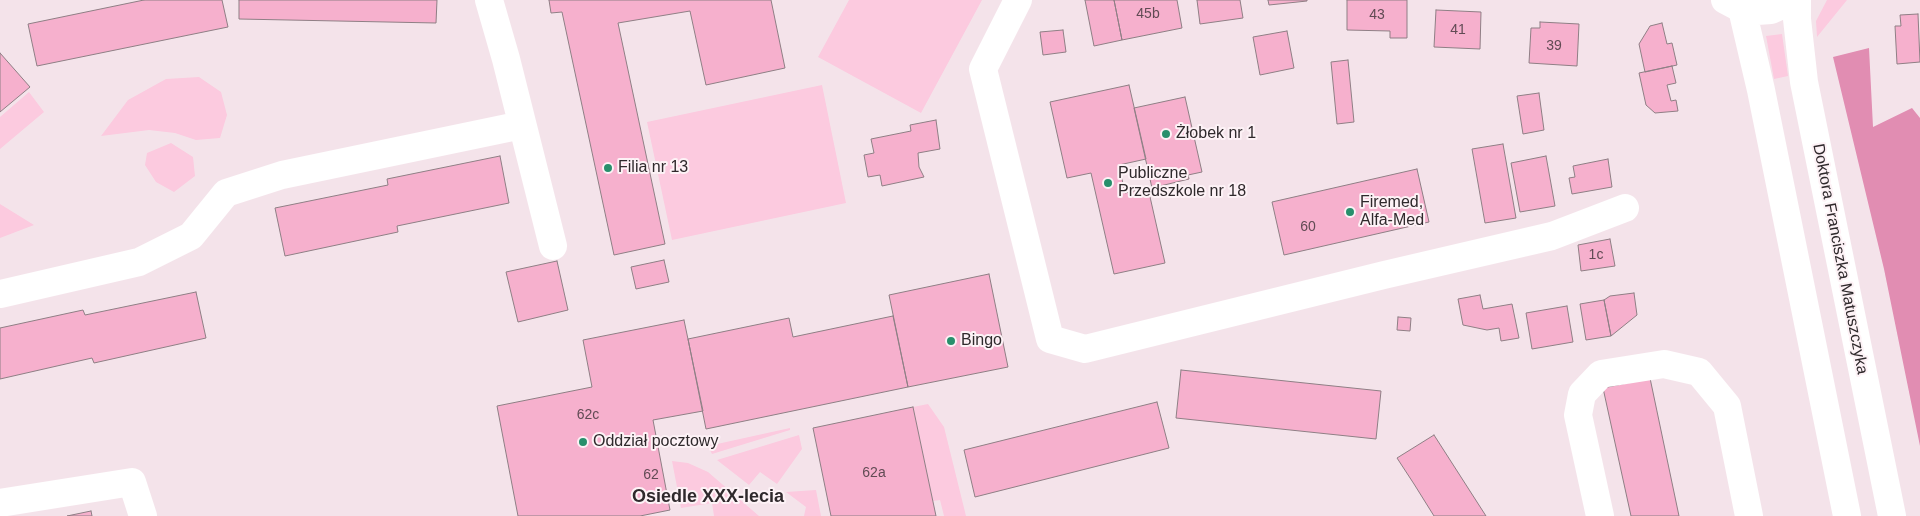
<!DOCTYPE html>
<html>
<head>
<meta charset="utf-8">
<style>
	body { margin:0 }
	canvas { display:block; background:#f4e3ea }
</style>
</head>
<body>
<canvas width="1920" height="516"></canvas>
<script>
const ctx = document.querySelector('canvas').getContext('2d');
ctx.lineJoin = 'round';
function paint(path, color) {
  ctx.fillStyle = color;
  ctx.fill(path, 'evenodd');
}
function shape(rows) {
  const path = new Path2D();
  for (const r of rows) {
    path.moveTo(r[0], r[1]);
    for (let i = 2; i < r.length; i += 2) path.lineTo(r[i], r[i + 1]);
  }
  return path;
}
function trace(path, color, width, dash) {
  ctx.strokeStyle = color;
  ctx.lineWidth = width;
  ctx.lineCap = dash ? 'butt' : 'round';
  ctx.setLineDash(dash || []);
  ctx.stroke(path);
}
function label(font, color, halo, rows, align = 'center') {
  ctx.font = font + ' Helvetica,sans-serif';
  ctx.lineWidth = 4;
  ctx.setLineDash([]);
  ctx.textBaseline = 'middle';
  ctx.strokeStyle = halo;
  ctx.fillStyle = color;
  for (const [text, x, y, turn = 0] of rows) {
    ctx.save();
    ctx.translate(x, y);
    ctx.rotate((+turn || 0) * Math.PI / 180);
    ctx.textAlign = isNaN(turn) ? turn : align;
    if (halo) ctx.strokeText(text, 0, 0);
    ctx.fillText(text, 0, 0);
    ctx.restore();
  }
}
paint(shape([
	[849,0,982,0,921,113,818,57],
	[1827,0,1847,0,1817,37,1816,21],
	[1782,34,1788,76,1774,79,1766,36],
	[199,77,221,92,227,115,220,138,196,140,175,133,149,130,101,136,128,100,166,79],
	[822,85,846,203,672,240,647,122],
	[29,92,44,112,0,149,0,117],
	[171,143,193,157,195,176,174,192,156,182,145,165,147,153],
	[0,204,34,225,0,238],
	[928,404,944,427,966,516,944,516,940,500,933,501,913,407],
	[790,428,790,430,712,454,708,446],
	[799,435,802,449,777,484,760,472,749,485,717,460],
	[672,461,688,463,708,472,759,516,714,516,712,503,681,508],
	[816,490,821,516,804,516,806,507,786,492]
]), '#fccadf');
paint(shape([
	[1869,48,1873,127,1912,108,1920,118,1920,446,1884,269,1833,57]
]), '#e18db2');
const building = shape([
	[144,0,222,0,228,27,37,66,28,24,144,0],
	[239,0,437,0,436,23,239,19,239,0],
	[549,0,771,0,785,68,706,85,690,11,618,23,665,244,614,255,562,12,551,13,549,0],
	[1085,0,1114,0,1122,40,1094,46,1085,0],
	[1114,0,1177,0,1182,28,1122,40,1114,0],
	[1197,0,1240,0,1243,18,1200,24,1197,0],
	[1268,0,1307,0,1307,1,1269,5,1268,0],
	[1347,0,1407,0,1407,38,1390,38,1390,31,1347,30,1347,0],
	[1436,10,1481,12,1480,49,1434,47,1436,10],
	[1918,14,1920,62,1897,64,1895,26,1901,26,1900,15,1918,14],
	[1540,22,1579,24,1577,66,1529,63,1531,28,1540,28,1540,22],
	[1662,23,1667,44,1672,43,1677,65,1645,72,1639,44,1650,26,1662,23],
	[1063,30,1066,52,1043,55,1040,32,1063,30],
	[1287,31,1294,68,1260,75,1253,37,1287,31],
	[0,53,30,87,0,112,0,53],
	[1348,60,1354,122,1337,124,1331,62,1348,60],
	[1672,66,1676,83,1667,85,1671,101,1676,100,1678,111,1655,113,1646,105,1639,73,1672,66],
	[1129,85,1146,159,1119,165,1125,193,1148,188,1165,263,1114,274,1091,173,1067,178,1050,102,1129,85],
	[1539,93,1544,130,1523,134,1517,96,1539,93],
	[1185,97,1202,172,1188,175,1189,179,1152,188,1134,108,1185,97],
	[936,120,940,149,918,153,919,167,924,177,882,186,880,175,868,177,864,155,874,153,871,139,911,131,910,125,936,120],
	[1503,144,1516,218,1485,223,1472,149,1503,144],
	[500,156,509,203,397,226,398,232,285,256,275,208,388,185,387,179,500,156],
	[1546,156,1555,206,1520,212,1511,163,1546,156],
	[1608,159,1612,187,1572,194,1569,178,1575,177,1573,166,1608,159],
	[1417,169,1429,222,1284,255,1272,202,1417,169],
	[1610,239,1615,266,1581,271,1578,245,1610,239],
	[664,260,669,282,636,289,631,267,664,260],
	[557,261,568,310,518,322,506,272,557,261],
	[989,274,1008,367,908,387,889,295,989,274],
	[196,292,206,338,94,363,92,358,0,379,0,328,83,310,85,315,196,292],
	[1634,293,1637,315,1611,336,1604,300,1610,296,1634,293],
	[1480,295,1483,309,1512,304,1519,338,1501,341,1499,328,1487,330,1463,325,1458,299,1480,295],
	[1604,300,1611,336,1586,340,1580,304,1604,300],
	[1567,306,1573,342,1532,349,1526,313,1567,306],
	[893,316,908,387,706,429,688,339,789,318,793,337,893,316],
	[1398,317,1411,318,1410,331,1397,330,1398,317],
	[684,320,703,411,653,420,670,510,640,516,518,516,497,406,592,387,583,340,684,320],
	[1181,370,1381,391,1376,439,1176,418,1181,370],
	[1650,378,1679,516,1631,516,1603,388,1650,378],
	[1157,402,1169,448,975,497,964,450,1157,402],
	[913,407,936,516,831,516,813,428,913,407],
	[1434,435,1486,516,1434,516,1414,484,1397,458,1434,435],
	[91,511,92,516,67,516,91,511]
]);
paint(building, '#f6b0cd');
trace(building, '#8f7f85', 1);
trace(shape([
	[489,0,506,59,553,246],
	[1018,0,983,69,1050,339,1085,349,1384,275,1552,236,1625,208],
	[0,294,139,262,191,236,226,193,282,175,522,125],
	[0,503,132,482,143,516],
	[1600,516,1578,415,1582,394,1601,374,1664,364,1699,372,1727,406,1749,516]
]), '#fff', 28);
trace(shape([
	[1725,0,1742,9,1757,11,1771,10,1793,0],
	[1797,0,1797,19,1804,82,1892,516],
	[1742,9,1761,90,1847,516]
]), '#fff', 28);
for (const [x, y, r, color] of [
	[1166,134,5,"#288f6c"],
	[608,168,5,"#288f6c"],
	[1108,183,5,"#288f6c"],
	[1350,212,5,"#288f6c"],
	[951,341,5,"#288f6c"],
	[583,442,5,"#288f6c"]
]) {
  const dot = new Path2D();
  dot.arc(x, y, r, 0, 2 * Math.PI);
  ctx.fillStyle = color;
  ctx.fill(dot);
  trace(dot, '#fdf2f6', 2);
}
label('14px', '#614b54', null, [
	["45b",1148,14],
	["43",1377,15],
	["41",1458,30],
	["39",1554,46],
	["60",1308,227],
	["1c",1596,255],
	["62c",588,415],
	["62a",874,473],
	["62",651,475]
]);
label('16px', '#2f292c', '#fdf2f6', [
	["Żłobek nr 1",1176,134],
	["Filia nr 13",618,168],
	["Publiczne",1118,174],
	["Przedszkole nr 18",1118,192],
	["Firemed,",1360,203],
	["Alfa-Med",1360,221],
	["Bingo",961,341],
	["Oddział pocztowy",593,442]
], 'left');
label('16px', '#2f292c', '#fdf2f6', [
	["Doktora Franciszka Matuszczyka",1840,259,79]
]);
label('bold 18px', '#2f292c', '#fdf2f6', [
	["Osiedle XXX-lecia",708,497]
]);
</script>
</body>
</html>
